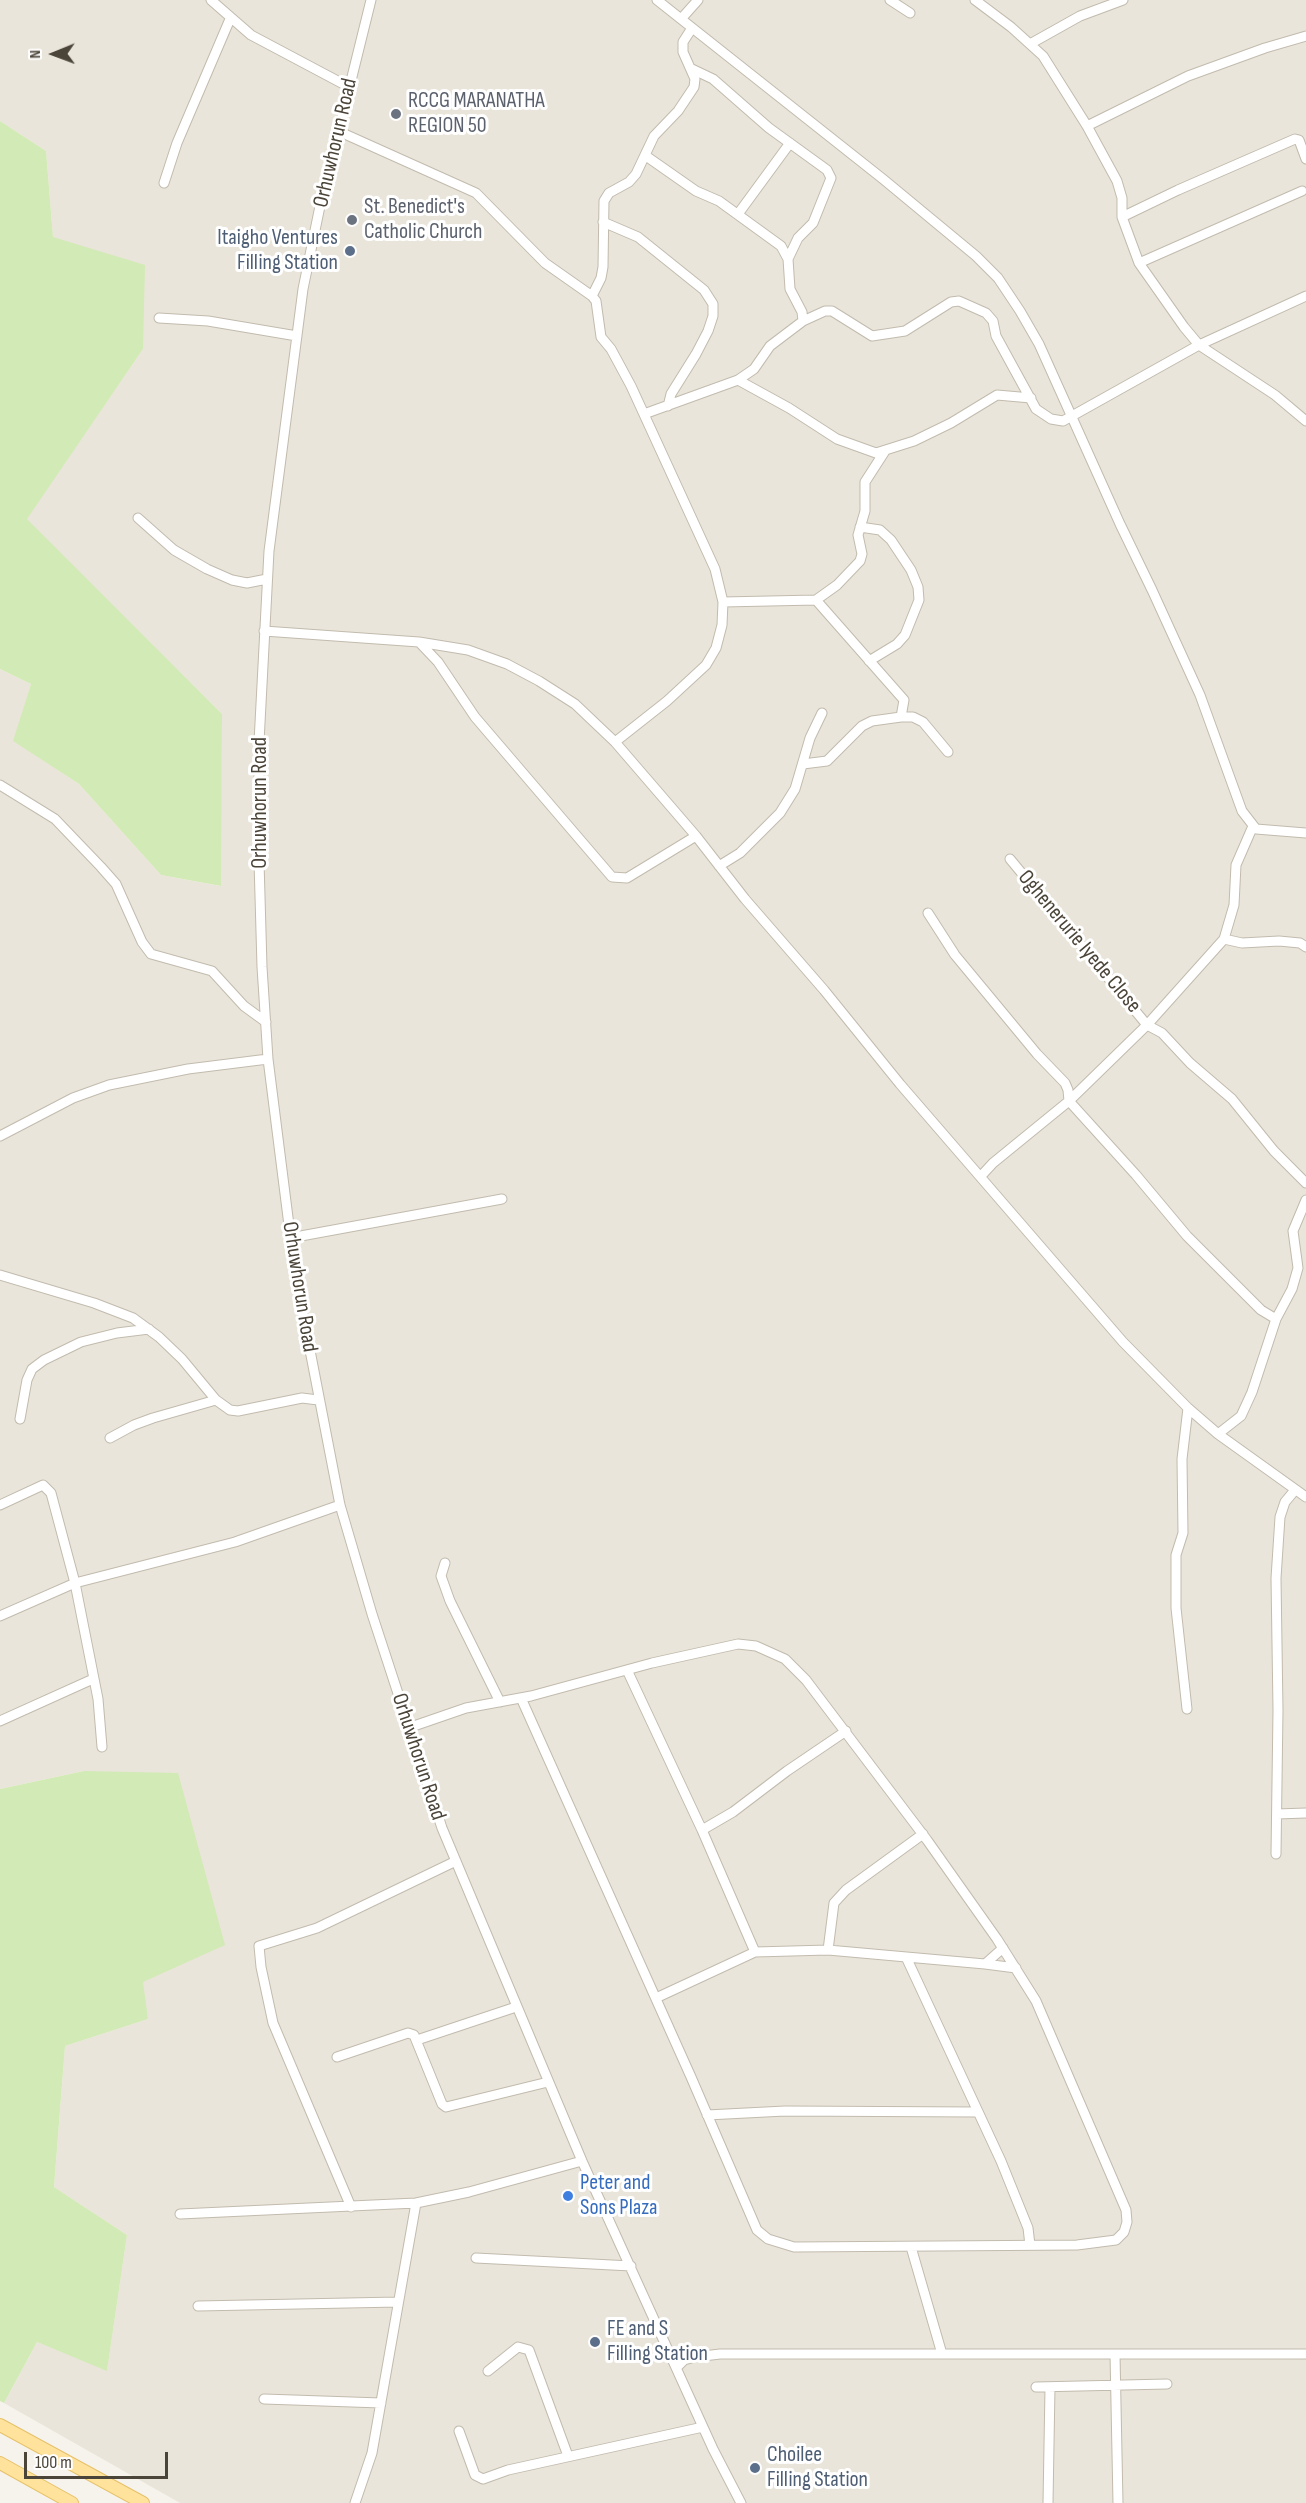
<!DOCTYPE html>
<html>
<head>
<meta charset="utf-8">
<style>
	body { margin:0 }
	#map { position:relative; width:1306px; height:2503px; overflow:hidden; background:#f6f3ec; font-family:"Sofia Sans Condensed",sans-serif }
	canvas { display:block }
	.north { position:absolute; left:24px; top:24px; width:60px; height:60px; -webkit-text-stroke:4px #fff; paint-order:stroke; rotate:269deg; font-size:16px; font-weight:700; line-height:24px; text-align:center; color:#4b4439 }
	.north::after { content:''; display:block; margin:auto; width:21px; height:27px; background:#4b4439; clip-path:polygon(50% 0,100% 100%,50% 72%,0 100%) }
	.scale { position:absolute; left:24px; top:2452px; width:144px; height:27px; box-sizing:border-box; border:3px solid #4b4439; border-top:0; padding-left:8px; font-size:18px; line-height:21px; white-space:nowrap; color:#4b4439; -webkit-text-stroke:4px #fff; paint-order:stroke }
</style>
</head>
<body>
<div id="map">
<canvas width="1306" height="2503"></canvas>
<div class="north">N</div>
<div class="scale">100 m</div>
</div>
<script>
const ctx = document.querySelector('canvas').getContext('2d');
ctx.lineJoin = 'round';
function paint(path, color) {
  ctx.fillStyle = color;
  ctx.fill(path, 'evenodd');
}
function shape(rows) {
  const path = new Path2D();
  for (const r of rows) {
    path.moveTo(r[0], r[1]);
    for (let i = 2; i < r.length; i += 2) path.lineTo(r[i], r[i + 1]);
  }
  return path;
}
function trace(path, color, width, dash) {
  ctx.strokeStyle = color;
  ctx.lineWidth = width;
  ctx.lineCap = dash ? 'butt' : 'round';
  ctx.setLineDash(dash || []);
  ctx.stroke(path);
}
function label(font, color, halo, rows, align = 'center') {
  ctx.font = font + ' "Sofia Sans Condensed",sans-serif';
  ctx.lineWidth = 6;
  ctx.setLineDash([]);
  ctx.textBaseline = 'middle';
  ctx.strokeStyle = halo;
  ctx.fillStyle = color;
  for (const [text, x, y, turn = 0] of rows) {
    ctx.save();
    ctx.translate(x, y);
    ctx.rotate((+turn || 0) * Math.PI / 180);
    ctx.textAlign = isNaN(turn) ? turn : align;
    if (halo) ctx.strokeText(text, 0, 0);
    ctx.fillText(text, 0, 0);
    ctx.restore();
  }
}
paint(shape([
	[0,0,1306,0,1306,2503,180,2503,4,2403,37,2342,107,2370,127,2235,54,2187,65,2046,148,2019,84,1771,0,1789,0,669,31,684,14,741,79,784,161,875,220,886,222,714,26,519,143,349,53,237,46,151,0,121]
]), '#eae5da');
paint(shape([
	[0,121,46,151,53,237,145,265,143,349,27,519,222,714,221,886,161,875,79,784,13,741,31,684,0,669],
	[84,1771,178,1773,225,1945,143,1982,148,2019,65,2046,54,2187,127,2235,107,2371,37,2342,4,2403,0,2401,0,1789]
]), '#d2eab5');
const minor = shape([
	[211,0,251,35,349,87],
	[371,0,320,206,303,289,269,551,259,742,259,861,262,967,268,1059,295,1273,340,1505,372,1614,442,1828,582,2161,713,2449,741,2503],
	[657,0,883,179,976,256,998,278,1020,311,1039,344,1120,524,1152,590,1200,695,1242,811,1256,829,1306,833],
	[890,0,910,13],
	[975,0,1011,27,1043,56,1087,126,1117,181,1122,198,1122,217,1139,263,1184,327,1199,345,1275,395,1306,421],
	[681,19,698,0],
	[1030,44,1080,16,1123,0],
	[692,69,713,79,769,128,827,170,831,178,813,223,798,238,788,259],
	[1087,126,1188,76,1265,48,1306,36],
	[338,131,476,193,545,263,592,296,596,301,601,337,611,349,631,386,715,569,723,602,722,625,716,648,706,665,667,701,615,742],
	[646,156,696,191,719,201,781,246,788,259,790,289,802,312,803,321],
	[164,183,177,143,230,19],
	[738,214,790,143],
	[1122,217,1178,190,1295,139,1299,140,1306,159],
	[603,222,638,237,704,290,713,304,713,316,708,331,696,354,671,394,668,406],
	[1139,263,1302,191],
	[592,296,601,278,603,267,604,201,609,193,629,182,636,174,654,136,678,111,694,87,695,79,683,52,683,42,692,28],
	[159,318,208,321,297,336],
	[738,380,789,408,837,439,876,453,914,441,951,423,997,395,1031,398],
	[644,414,738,380,754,369,770,346,803,321,825,311,832,311,872,336,905,331,951,302,959,301,986,313,993,321,996,336,1036,409,1051,419,1063,421,1199,345,1306,296],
	[138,518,174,550,207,569,232,580,247,583,267,579],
	[860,527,880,530,891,540,911,570,918,587,919,600,905,635,897,644,869,661],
	[816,600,904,700,901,717],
	[723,602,816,600,837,585,860,561,862,554,858,535,865,511,865,482,885,451],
	[264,631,419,642,468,650,507,664,539,681,575,704,615,742,696,836,745,899,824,990,900,1084,1123,1342,1188,1408,1218,1434,1306,1497],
	[419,642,438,662,475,717,612,877,627,878,696,836],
	[803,764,827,761,862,726,872,721,901,717,913,717,923,722,948,752],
	[0,785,55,819,101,867,116,884,142,942,151,954,212,971,244,1006,266,1022],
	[1010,859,1147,1025,1224,939,1242,943,1279,941,1300,943,1306,947],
	[719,866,740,853,780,813,795,789,810,738,822,713],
	[928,913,955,955,1037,1054,1065,1083,1068,1090,1069,1101,1136,1175,1187,1236,1261,1310,1276,1319],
	[1224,939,1234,905,1236,865,1253,826],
	[0,1136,73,1098,109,1085,188,1069,268,1059],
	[981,1176,993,1163,1069,1101,1147,1025,1162,1033,1190,1063,1232,1099,1274,1151,1306,1183],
	[290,1238,502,1199],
	[0,1275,94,1303,133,1318,159,1337,182,1359,216,1400,230,1410,238,1411,302,1398,318,1400],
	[20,1419,27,1380,32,1369,44,1360,81,1342,117,1333,149,1329],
	[1218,1434,1241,1416,1252,1392,1276,1319,1292,1289,1298,1268,1293,1231,1306,1200],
	[110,1438,134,1425,153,1418,216,1400],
	[0,1505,43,1485,51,1493,75,1583,98,1699,102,1747],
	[445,1563,441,1576,450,1601,500,1702],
	[0,1616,75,1583,235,1542,340,1505],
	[627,1670,702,1830,755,1952],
	[1187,1709,1176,1608,1176,1555,1183,1533,1182,1459,1188,1408],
	[0,1721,93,1679],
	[408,1728,466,1708,531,1696,652,1663,738,1644,756,1646,785,1659,806,1680,927,1840,997,1939,1036,2001,1126,2210,1127,2222,1124,2232,1116,2240,1077,2245,794,2247,768,2239,757,2230,691,2077,521,1698],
	[1277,1814,1306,1813],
	[702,1830,733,1812,787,1771,846,1731],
	[1276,1854,1278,1710,1276,1578,1280,1517,1285,1502,1295,1490],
	[828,1950,834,1903,846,1890,923,1834],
	[906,1957,1001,2161,1028,2228,1030,2245],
	[985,1964,1003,1948],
	[656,1998,755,1952,828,1950,985,1964,1016,1968],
	[417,2040,516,2007],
	[337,2057,408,2033,414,2035,442,2104,446,2107,548,2082],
	[707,2115,785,2111,977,2112],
	[351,2207,273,2023,261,1967,259,1946,317,1928,456,1861],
	[180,2214,416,2203,469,2192,582,2161],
	[911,2247,942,2354],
	[476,2258,631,2266],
	[198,2306,398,2302],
	[1115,2354,1118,2503],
	[677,2367,684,2360,695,2357,720,2354,1306,2354],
	[488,2371,518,2347,529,2350,568,2456],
	[1036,2387,1167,2384],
	[264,2399,381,2403],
	[459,2431,475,2475,483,2479,508,2470,703,2427],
	[355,2503,372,2453,416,2203],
	[1048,2503,1050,2387]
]);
const major = shape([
	[0,2425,143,2503],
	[0,2463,72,2503]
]);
trace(minor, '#c2bbae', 11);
trace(major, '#e6c16a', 14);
trace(minor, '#fff', 9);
trace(major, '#ffe39c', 12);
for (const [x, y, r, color] of [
	[396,114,6,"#6b7280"],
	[352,220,6,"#6b7280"],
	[350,251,6,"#5c6f8a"],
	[568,2196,6,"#3f7fe0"],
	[595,2342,6,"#5c6f8a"],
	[755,2468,6,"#5c6f8a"]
]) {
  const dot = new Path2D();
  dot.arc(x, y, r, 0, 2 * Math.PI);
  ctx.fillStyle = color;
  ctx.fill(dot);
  trace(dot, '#fff', 2);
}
label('22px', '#5b616d', '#fff', [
	["RCCG MARANATHA",408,101],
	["REGION 50",408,126],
	["St. Benedict's",364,207],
	["Catholic Church",364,232]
], 'left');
label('22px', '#4b4439', '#fff', [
	["Orhuwhorun Road",336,143,-77],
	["Orhuwhorun Road",260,803,-90],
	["Oghenerurie Iyede Close",1079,942,50],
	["Orhuwhorun Road",299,1287,81],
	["Orhuwhorun Road",418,1757,72]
]);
label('22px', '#4e5e75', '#fff', [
	["Itaigho Ventures",338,238,"right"],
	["Filling Station",338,263,"right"],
	["FE and S",607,2329],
	["Filling Station",607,2354],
	["Choilee",767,2455],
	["Filling Station",767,2480]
], 'left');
label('22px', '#366cbe', '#fff', [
	["Peter and",580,2183],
	["Sons Plaza",580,2208]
], 'left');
</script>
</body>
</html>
